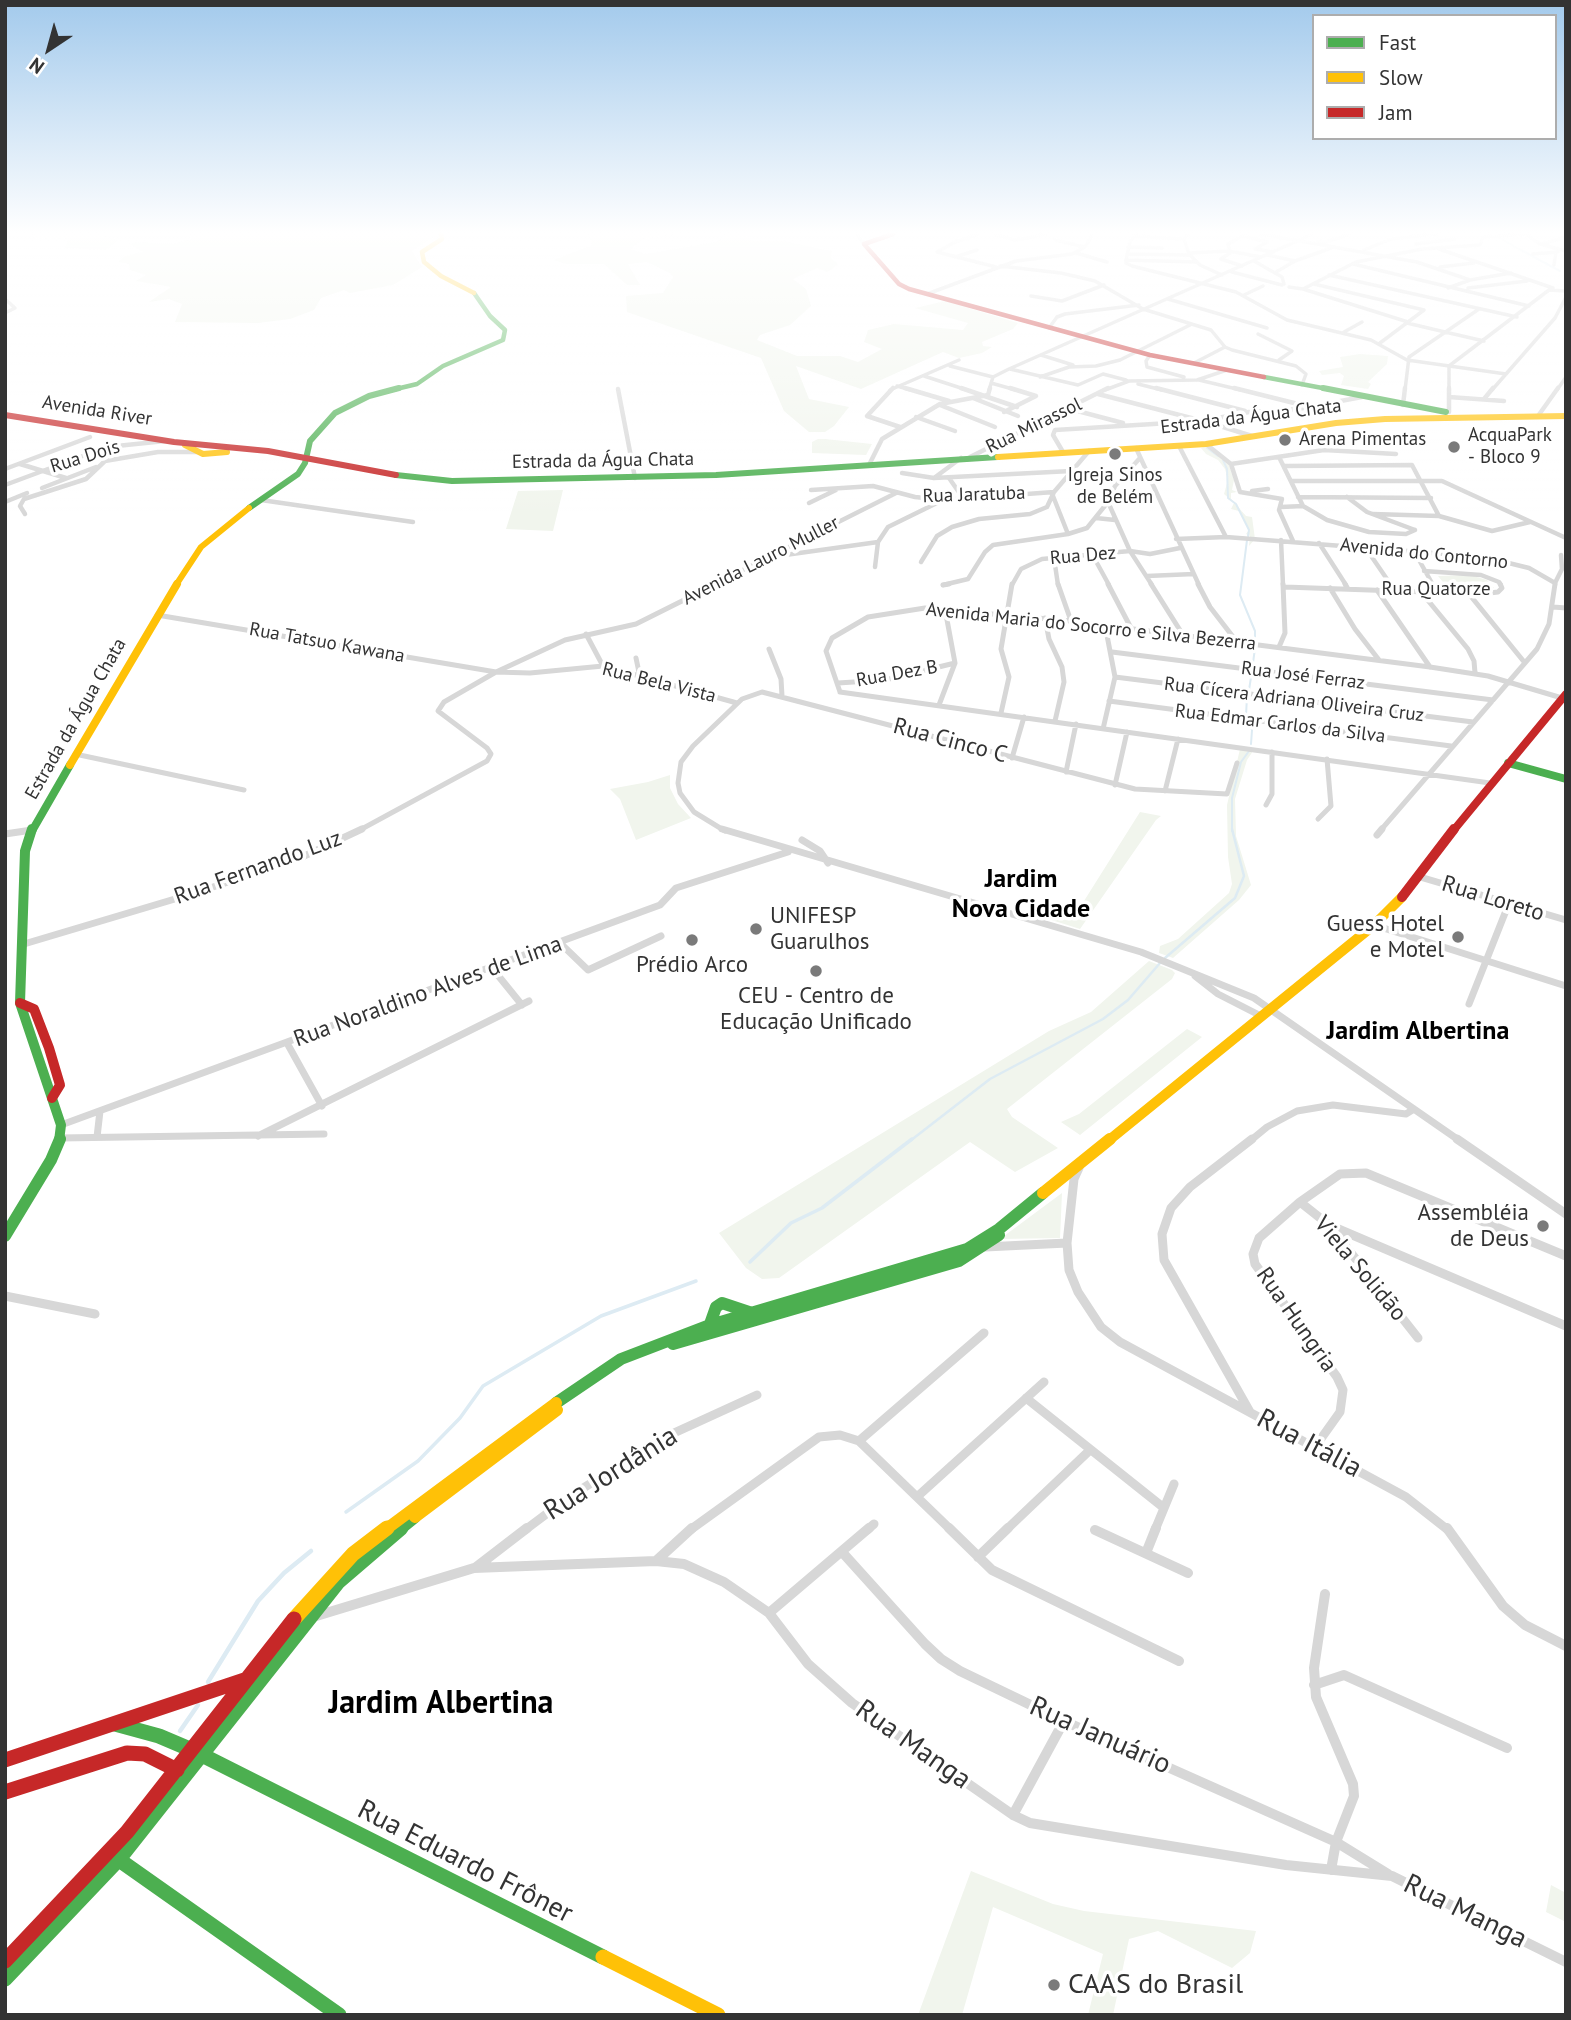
<!DOCTYPE html>
<html>
<head>
<meta charset="utf-8">
<style>
	body { margin:0 }
	#map { position:relative; width:1571px; height:2020px; overflow:hidden; background:#fff; font-family:"PT Sans",sans-serif }
	canvas { display:block }
	.frame { position:absolute; inset:0; border:7px solid #333; pointer-events:none }
	.legend { position:absolute; left:1312px; top:14px; width:245px; height:126px; box-sizing:border-box; background:#fff; border:2px solid #adadad; margin:0; padding:9px 12px; list-style:none; font-size:21px; color:#333 }
	.legend li { display:flex; align-items:center; gap:14px; height:35px }
	.legend b { width:35px; border:2px solid #adadad }
	.north { position:absolute; left:14px; top:14px; width:70px; height:70px; -webkit-text-stroke:5px #fff; paint-order:stroke; rotate:216deg; font-size:19px; font-weight:700; line-height:28px; text-align:center; color:#333 }
	.north::after { content:''; display:block; margin:auto; width:24px; height:32px; background:#333; clip-path:polygon(50% 0,100% 100%,50% 72%,0 100%) }
</style>
</head>
<body>
<div id="map">
<canvas width="1571" height="2020"></canvas>
<div class="frame"></div>
<ul class="legend">
<li><b style="height:9px;background:#4caf50"></b>Fast</li>
<li><b style="height:9px;background:#ffc107"></b>Slow</li>
<li><b style="height:9px;background:#c62828"></b>Jam</li>
</ul>
<div class="north">N</div>
</div>
<script>
const ctx = document.querySelector('canvas').getContext('2d');
ctx.lineJoin = 'round';
function paint(path, color) {
  ctx.fillStyle = color;
  ctx.fill(path, 'evenodd');
}
function shape(rows) {
  const path = new Path2D();
  for (const r of rows) {
    path.moveTo(r[0], r[1]);
    for (let i = 2; i < r.length; i += 2) path.lineTo(r[i], r[i + 1]);
  }
  return path;
}
function trace(path, color, width, dash) {
  ctx.strokeStyle = color;
  ctx.lineWidth = width;
  ctx.lineCap = dash ? 'butt' : 'round';
  ctx.setLineDash(dash || []);
  ctx.stroke(path);
}
function label(font, color, halo, rows, align = 'center') {
  ctx.font = font + ' "PT Sans",sans-serif';
  ctx.lineWidth = 7;
  ctx.setLineDash([]);
  ctx.textBaseline = 'middle';
  ctx.strokeStyle = halo;
  ctx.fillStyle = color;
  for (const [text, x, y, turn = 0] of rows) {
    ctx.save();
    ctx.translate(x, y);
    ctx.rotate((+turn || 0) * Math.PI / 180);
    ctx.textAlign = isNaN(turn) ? turn : align;
    if (halo) ctx.strokeText(text, 0, 0);
    ctx.fillText(text, 0, 0);
    ctx.restore();
  }
}
paint(shape([
	[32,234,106,234,104,236,118,240,106,250,65,248,68,239,34,238],
	[190,234,431,234,434,237,412,251,422,267,393,285,350,293,344,290,321,298,314,310,290,319,258,323,175,322,182,304,169,299,149,302,171,287,136,281,146,275,130,270,129,264,118,262,125,256,143,252,129,244,136,242,174,244,191,239],
	[588,234,679,234,643,239,631,249,645,254,715,242,724,238,725,234,743,234,754,241,784,241,832,251,831,258,838,264,832,269,827,272,817,268,793,279,806,289,811,306,790,325,760,335,757,340,797,356,840,356,858,362,882,349,864,342,868,330,894,324,963,330,968,323,915,308,945,301,1018,323,1013,329,982,342,983,346,992,347,982,353,959,358,943,352,861,389,796,366,809,399,849,407,834,426,825,432,809,432,784,411,761,358,627,312,626,296,663,293,673,277,670,273,647,262,628,264,640,285,627,285,604,264,566,264,554,260,592,245],
	[1360,354,1388,356,1387,364,1368,382,1371,384,1368,389,1341,385,1344,376,1340,373,1322,375,1319,371,1343,367,1340,357],
	[818,439,825,439,872,444,866,455,812,453,812,442],
	[1207,446,1228,462,1234,480,1232,490,1237,492,1231,493,1231,499,1246,516,1252,517,1255,539,1249,546,1250,536,1246,534,1249,530,1239,511,1231,509,1234,503,1224,494,1228,480,1225,469,1218,460,1206,454,1201,448],
	[563,490,553,531,506,529,518,491],
	[1470,575,1487,580,1494,588,1479,592,1451,592,1438,576],
	[1240,749,1253,751,1247,760,1235,799,1236,836,1251,885,1239,900,1173,958,1159,953,1160,946,1178,939,1229,893,1232,884,1228,857,1227,805],
	[670,775,670,788,678,804,691,818,636,840,620,799,610,789,648,782],
	[1140,812,1161,816,1156,820,1080,929,1020,910,1072,920],
	[1149,961,1172,970,1175,973,1172,979,1007,1109,1012,1117,1058,1148,1015,1172,970,1142,779,1278,762,1279,746,1268,719,1233,1049,1031,1091,1012],
	[1187,1029,1202,1037,1080,1135,1061,1122,1079,1114],
	[1062,1193,1060,1238,1000,1239],
	[971,1871,1053,1904,1084,1911,1256,1931,1250,1953,1232,1968,1158,1931,1129,1939,1113,2015,1088,2015,1103,1954,993,1907,962,2015,918,2015],
	[1551,1885,1566,1893,1566,1922,1546,1912]
]), '#f1f5ed');
trace(shape([
	[1500,238,1517,248],
	[1519,249,1560,271],
	[1207,448,1218,456],
	[1223,460,1227,469,1228,498,1236,504,1249,530,1248,536],
	[1247,540,1240,595,1255,631,1255,639],
	[1253,663,1255,648],
	[1249,690,1252,671],
	[1246,716,1247,696],
	[1248,722,1252,730,1251,744],
	[1232,831,1232,798,1241,762,1249,751]
]), '#ddebf3', 2);
trace(shape([
	[1165,958,1235,898,1244,876,1232,829],
	[910,1141,990,1079,1103,1019,1128,1000,1160,963]
]), '#ddebf3', 2.5);
trace(shape([
	[750,1262,791,1223,822,1208,912,1139],
	[346,1512,418,1461,460,1418,483,1386,601,1316,696,1281]
]), '#ddebf3', 3.5);
trace(shape([
	[208,1682,258,1601,284,1573,311,1551],
	[180,1731,198,1705]
]), '#ddebf3', 4.5);
trace(shape([
	[857,234,864,244],
	[979,234,955,242,937,252,996,267],
	[994,234,1015,240,1047,234],
	[1136,234,1130,242,1126,260,1126,263,1132,266,1236,292,1287,320,1371,340,1407,360,1506,374],
	[1189,234,1184,239,1189,254,1200,265,1222,275],
	[1261,234,1417,262,1470,280],
	[1526,234,1540,244,1566,251],
	[1134,236,1184,239],
	[1243,236,1267,242,1255,249,1273,252],
	[1483,237,1530,234],
	[1055,240,1084,247],
	[1318,241,1325,242,1351,234],
	[1416,244,1455,239],
	[1542,244,1566,237],
	[1128,247,1162,248],
	[1439,249,1553,288],
	[1364,250,1391,239,1436,234],
	[1076,253,1107,262],
	[1189,253,1229,251,1261,257],
	[1127,254,1190,255],
	[1533,254,1558,252],
	[1268,255,1295,261],
	[955,257,977,250],
	[1126,260,1196,262],
	[1254,261,1282,277,1284,284],
	[1353,264,1529,306],
	[1554,265,1556,252],
	[1000,266,1061,273,1095,281,1143,309,1211,330,1225,347,1232,350,1296,366,1306,374,1302,385],
	[1242,266,1221,259,1230,253,1228,244,1246,234],
	[1440,267,1474,263],
	[1232,272,1282,285],
	[1276,272,1295,261,1331,248],
	[1329,275,1517,317],
	[1314,284,1424,310,1380,343],
	[1289,287,1303,289],
	[1448,288,1470,280,1511,273],
	[1468,288,1527,281],
	[927,294,1016,261,1072,254,1085,247,1093,234],
	[1244,295,1263,286],
	[1031,296,1062,301,1104,285],
	[5,299,15,308,5,313],
	[1168,299,1267,328],
	[1408,322,1303,289,1356,262,1422,249,1480,245,1483,237],
	[1407,323,1445,332],
	[1049,328,1057,317,1065,314,1139,305],
	[1344,332,1362,322],
	[1445,332,1484,341],
	[1258,334,1292,351,1279,360],
	[1041,355,1073,365],
	[1150,355,1146,361,1147,367,1184,377],
	[1194,363,1225,347],
	[950,366,993,377],
	[1010,369,1078,385,1103,374,1126,380],
	[924,376,967,390],
	[1040,377,1069,367,1096,366,1120,360,1190,325],
	[1199,380,1241,390],
	[991,383,1016,390],
	[1138,384,1162,390],
	[897,386,911,390],
	[890,390,959,360],
	[989,390,993,377,1009,369,1313,234],
	[1105,390,1129,381,1197,380,1227,370],
	[1405,390,1409,357,1479,309],
	[1449,390,1449,366,1549,290,1566,291],
	[1492,390,1555,318,1566,297],
	[1557,390,1566,377]
]), '#d7d7d7', 3.5);
trace(shape([
	[893,388,867,416,900,427],
	[905,388,949,401],
	[961,388,1017,407],
	[1156,388,1245,411],
	[1234,388,1306,406],
	[1449,388,1449,412],
	[618,389,635,478],
	[1098,394,1195,419],
	[1449,397,1504,401],
	[973,398,1018,416],
	[1484,399,1493,388],
	[940,405,995,427],
	[1403,405,1405,388],
	[1070,409,1123,423],
	[1004,412,1036,396,1010,388],
	[1538,416,1558,388],
	[916,417,955,431],
	[1207,422,1252,436],
	[1206,444,1231,464,1240,492,1282,499,1279,510,1293,541],
	[1179,446,1226,537],
	[1136,448,1199,585],
	[1063,452,1053,435,1055,430,1202,421,1249,412,1298,409,1362,397],
	[970,457,1108,388],
	[1279,457,1303,506,1327,520,1369,532,1406,534,1415,530],
	[20,464,66,478],
	[1231,464,1324,450,1396,454],
	[869,465,882,439,940,404,988,395,990,388],
	[1285,466,1412,465,1439,516],
	[5,469,90,437],
	[902,473,934,478,1071,471],
	[934,478,961,458],
	[949,478,963,498],
	[1291,481,1442,481,1566,538],
	[5,485,107,447,165,441],
	[42,488,96,467],
	[811,490,873,486,915,497,944,500,1054,492],
	[1252,491,1268,489],
	[1053,496,1068,534],
	[1298,497,1431,498],
	[1347,497,1367,512,1415,530],
	[261,500,413,522],
	[5,502,27,493],
	[1108,502,1130,551,1152,585],
	[809,503,836,490],
	[1281,507,1303,506],
	[25,514,20,506,24,499,86,479,105,461,158,452,197,452],
	[1373,514,1439,516,1492,531,1530,522],
	[1096,518,1115,520],
	[1176,539,1226,537,1484,557,1529,568,1555,583,1555,585],
	[1281,540,1283,585],
	[1319,543,1346,585],
	[1365,547,1391,585],
	[1414,551,1433,585],
	[1092,554,1109,585],
	[778,556,878,542],
	[1054,558,1058,585],
	[921,562,937,536,952,527,979,519,1030,514,1047,507,1054,492,1089,451],
	[875,567,878,542,888,527,943,500],
	[1424,571,1481,575,1499,582,1501,585],
	[1147,576,1194,574],
	[1555,583,1562,569,1561,555],
	[713,585,896,493],
	[943,585,968,579,985,552,993,545,1068,534,1087,528,1108,502,1115,486,1139,459],
	[1012,585,1021,569,1042,559,1130,551,1150,554,1180,548]
]), '#d7d7d7', 4.5);
trace(shape([
	[1058,584,1071,621],
	[1108,584,1131,628],
	[1151,584,1183,635],
	[1198,584,1210,607,1237,642],
	[1345,584,1348,589],
	[1390,584,1394,590],
	[1432,584,1437,592],
	[943,585,949,584],
	[1285,587,1481,594,1498,592,1502,588,1500,584],
	[1330,588,1355,629,1379,660],
	[1377,590,1430,667],
	[1421,592,1468,649,1474,661,1475,673],
	[1469,594,1525,663],
	[1553,607,1566,608],
	[157,615,496,672,530,673,603,666,737,703],
	[1045,618,1049,639,1062,667,1064,682,1055,721],
	[586,634,603,666],
	[1279,647,1285,633,1283,584],
	[769,649,781,679,782,696],
	[1112,652,1493,700],
	[636,658,640,677],
	[1115,677,1473,722],
	[838,683,885,680,955,663],
	[840,692,826,651,832,638,868,617,925,608,1071,621,1430,667,1488,676,1562,698],
	[840,692,1490,783],
	[1109,701,1451,746],
	[939,705,955,663,945,609],
	[1001,713,1009,677,1001,649,1012,584],
	[1103,729,1115,677,1105,625],
	[75,754,244,790],
	[1012,758,1024,717],
	[1066,772,1076,724],
	[1115,785,1127,732],
	[1165,791,1178,739],
	[1266,805,1272,794,1272,752],
	[1318,819,1331,806,1327,759],
	[25,831,32,830],
	[358,831,487,761,491,754,487,748,438,711,444,702,496,672,565,640,636,624,716,584],
	[725,831,694,812,680,793,678,783,681,762,693,746,742,699,762,692,1135,789,1227,794,1237,763],
	[1380,831,1537,649,1549,624,1555,584]
]), '#d7d7d7', 5);
trace(shape([
	[722,829,1141,952,1254,998,1460,1141],
	[5,834,32,830],
	[1377,835,1382,829],
	[802,840,820,851,828,863],
	[1420,877,1566,920],
	[1374,925,1566,986],
	[560,943,588,970,661,936],
	[24,944,195,893,300,858,362,829],
	[492,968,522,1005],
	[1195,976,1218,994,1261,1016],
	[1469,1004,1509,903],
	[287,1043,322,1106],
	[61,1125,660,905,676,888,788,852],
	[258,1136,529,1001],
	[97,1137,100,1111],
	[60,1138,324,1134],
	[1250,1141,1267,1127,1297,1111,1333,1105,1406,1114,1414,1109]
]), '#d7d7d7', 7);
trace(shape([
	[1457,1139,1566,1214],
	[1079,1168,1074,1179,1067,1243,1069,1270,1078,1292,1101,1327,1120,1342,1406,1497,1448,1530],
	[1300,1202,1329,1225,1418,1338],
	[1329,1225,1566,1326],
	[985,1247,1067,1243],
	[5,1296,95,1314],
	[1026,1398,1164,1508],
	[1250,1412,1164,1260,1162,1234,1171,1208,1190,1187,1252,1139],
	[859,1441,984,1333],
	[1315,1447,1340,1412,1343,1390,1337,1377,1255,1264,1253,1254,1259,1238,1300,1202,1340,1174,1366,1173,1566,1256],
	[918,1496,1044,1382],
	[525,1530,569,1497,663,1438,757,1395],
	[690,1530,819,1437,840,1435,859,1441,951,1530],
	[867,1530,874,1524],
	[1006,1530,1090,1450],
	[1155,1530,1174,1484]
]), '#d7d7d7', 9);
trace(shape([
	[949,1528,992,1570,1179,1661],
	[1447,1528,1503,1606,1525,1625,1566,1646],
	[1095,1530,1188,1573],
	[842,1552,925,1644,941,1659,960,1671,1064,1721,1336,1842,1388,1874],
	[1146,1553,1156,1528],
	[978,1557,1008,1528],
	[656,1561,692,1528],
	[475,1568,527,1528],
	[1325,1594,1314,1668,1316,1697,1353,1784,1354,1796,1336,1842,1331,1870],
	[769,1613,869,1528],
	[313,1617,474,1568,656,1561,684,1564,724,1582,769,1613,808,1664,852,1703,1013,1815,1030,1823,1286,1865,1392,1876,1566,1962],
	[1314,1685,1344,1675,1507,1748],
	[1013,1815,1064,1721]
]), '#d7d7d7', 10);
trace(shape([
	[1264,377,1333,390],
	[392,390,417,384,443,366,503,340,505,330,490,316,474,293]
]), '#4caf50', 4.5);
trace(shape([
	[1323,388,1446,412],
	[396,475,452,481,716,475,998,457],
	[249,508,298,474,305,463,310,441,335,413,369,396,399,388]
]), '#4caf50', 6);
trace(shape([
	[1508,763,1566,779],
	[32,831,70,765]
]), '#4caf50', 8);
trace(shape([
	[32,829,25,851,20,1003,61,1125,59,1141]
]), '#4caf50', 10);
trace(shape([
	[5,1236,51,1160,60,1139],
	[710,1324,716,1307,722,1303,752,1313],
	[673,1344,959,1261,999,1235],
	[556,1403,621,1359,707,1326,967,1249,999,1229,1043,1193],
	[399,1530,415,1517]
]), '#4caf50', 12);
trace(shape([
	[115,1724,159,1736,192,1750,603,1957],
	[115,1857,339,2015],
	[5,1979,119,1859,338,1582,401,1528]
]), '#4caf50', 15);
trace(shape([
	[441,234,442,239,422,252,424,262,441,276,474,293]
]), '#ffc107', 4.5);
trace(shape([
	[185,445,203,454,227,452],
	[998,457,1206,444,1336,423,1385,419,1566,416],
	[176,585,201,547,249,508]
]), '#ffc107', 6);
trace(shape([
	[70,765,177,584]
]), '#ffc107', 8);
trace(shape([
	[1108,1141,1374,925,1402,897]
]), '#ffc107', 10);
trace(shape([
	[1043,1193,1110,1139],
	[415,1517,557,1410],
	[385,1530,556,1403]
]), '#ffc107', 12);
trace(shape([
	[294,1619,353,1554,387,1528],
	[603,1957,718,2015]
]), '#ffc107', 15);
trace(shape([
	[893,234,864,244,899,284,909,289,1150,355,1264,377]
]), '#c62828', 4.5);
trace(shape([
	[5,415,174,442,268,451,396,475]
]), '#c62828', 6);
trace(shape([
	[1453,831,1566,694]
]), '#c62828', 8);
trace(shape([
	[1402,897,1454,829],
	[20,1003,34,1009,49,1048,60,1085,52,1098]
]), '#c62828', 10);
trace(shape([
	[5,1760,244,1680],
	[5,1792,127,1753,145,1754,177,1770],
	[5,1961,127,1832,294,1619]
]), '#c62828', 15);
const sky = ctx.createLinearGradient(0, 0, 0, 517);
sky.addColorStop(0, '#a3caec');
sky.addColorStop(0.45, '#fff');
sky.addColorStop(1, '#ffffff00');
ctx.fillStyle = sky;
ctx.fillRect(0, 0, 1571, 517);
for (const [x, y, r, color] of [
	[1285,440,7,"#7a7a7a"],
	[1454,447,7,"#7a7a7a"],
	[1115,454,7,"#7a7a7a"],
	[756,929,7,"#7a7a7a"],
	[1458,937,7,"#7a7a7a"],
	[692,940,7,"#7a7a7a"],
	[816,971,7,"#7a7a7a"],
	[1543,1226,7,"#7a7a7a"],
	[1054,1985,7,"#7a7a7a"]
]) {
  const dot = new Path2D();
  dot.arc(x, y, r, 0, 2 * Math.PI);
  ctx.fillStyle = color;
  ctx.fill(dot);
  trace(dot, '#fff', 2.5);
}
label('19px', '#333', '#fff', [
	["Avenida River",97,411,9],
	["Estrada da Água Chata",1251,417,-7],
	["Rua Mirassol",1034,426,-26],
	["Rua Dois",85,457,-17],
	["Estrada da Água Chata",603,461,-1],
	["Rua Jaratuba",974,495,-2],
	["Avenida do Contorno",1424,554,6],
	["Rua Dez",1083,556,-5],
	["Avenida Lauro Muller",761,561,-27],
	["Rua Quatorze",1436,590],
	["Avenida Maria do Socorro e Silva Bezerra",1091,627,6],
	["Rua Tatsuo Kawana",327,643,10],
	["Rua Dez B",897,674,-10],
	["Rua José Ferraz",1303,676,7],
	["Rua Bela Vista",659,683,14],
	["Rua Cícera Adriana Oliveira Cruz",1294,700,7],
	["Estrada da Água Chata",76,719,-60],
	["Rua Edmar Carlos da Silva",1280,724,7]
]);
label('19px', '#333', '#fff', [
	["AcquaPark",1468,436],
	["- Bloco 9",1468,458],
	["Arena Pimentas",1299,440],
	["Igreja Sinos",1115,476,"center"],
	["de Belém",1115,498,"center"]
], 'left');
label('23px', '#333', '#fff', [
	["Rua Cinco C",950,741,15],
	["Rua Fernando Luz",258,868,-20],
	["Rua Loreto",1493,899,17],
	["Rua Noraldino Alves de Lima",428,992,-20],
	["Viela Solidão",1360,1269,50],
	["Rua Hungria",1296,1320,55]
]);
label('23px', '#333', '#fff', [
	["UNIFESP",770,916,"left"],
	["Guarulhos",770,942,"left"],
	["Guess Hotel",1444,924],
	["e Motel",1444,950],
	["Prédio Arco",692,965,"center"],
	["CEU - Centro de",816,996,"center"],
	["Educação Unificado",816,1022,"center"],
	["Assembléia",1529,1213],
	["de Deus",1529,1239]
], 'right');
label('bold 26px', '#000', '#fff', [
	["Jardim",1021,880],
	["Nova Cidade",1021,910],
	["Jardim Albertina",1418,1032]
]);
label('28px', '#333', '#fff', [
	["Rua Itália",1309,1444,28],
	["Rua Jordânia",611,1474,-32],
	["Rua Januário",1100,1736,24],
	["Rua Manga",913,1745,35],
	["Rua Eduardo Frôner",465,1862,27],
	["Rua Manga",1465,1912,26]
]);
label('28px', '#333', '#fff', [
	["CAAS do Brasil",1068,1985]
], 'left');
label('bold 32px', '#000', '#fff', [
	["Jardim Albertina",441,1704]
]);
</script>
</body>
</html>
